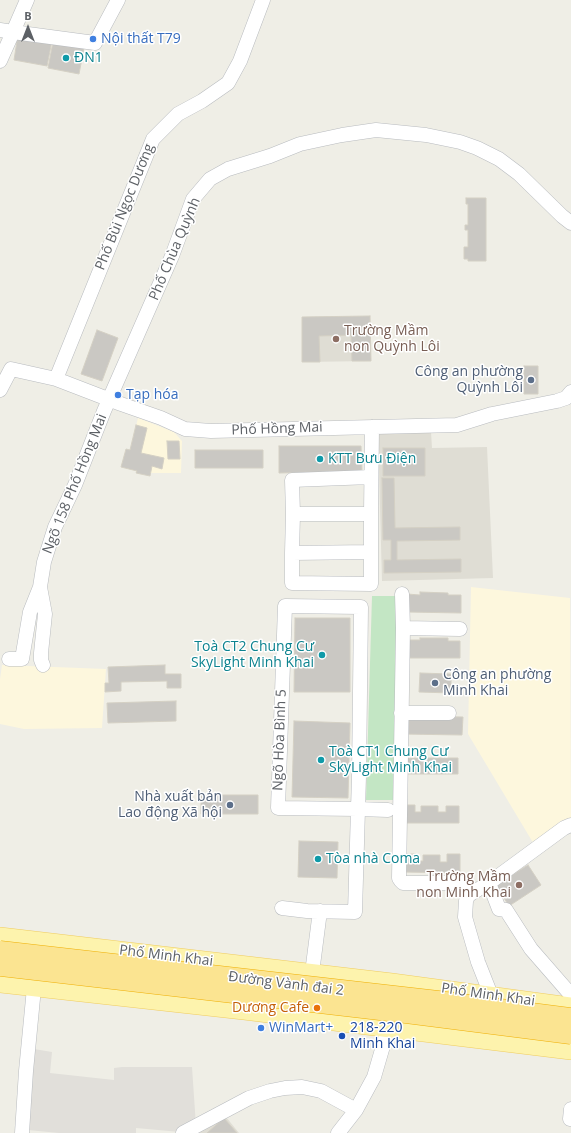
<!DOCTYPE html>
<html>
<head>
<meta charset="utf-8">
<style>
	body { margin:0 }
	#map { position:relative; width:571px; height:1133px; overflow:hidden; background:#efeee6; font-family:"Open Sans",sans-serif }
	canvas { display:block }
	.north { position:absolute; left:8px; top:8px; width:40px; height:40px; -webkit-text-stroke:3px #fff; paint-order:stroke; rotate:0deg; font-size:11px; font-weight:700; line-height:16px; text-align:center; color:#5d6166 }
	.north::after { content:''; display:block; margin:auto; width:14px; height:18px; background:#5d6166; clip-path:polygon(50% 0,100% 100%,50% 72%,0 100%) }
</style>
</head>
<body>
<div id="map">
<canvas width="571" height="1133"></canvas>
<div class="north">B</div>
</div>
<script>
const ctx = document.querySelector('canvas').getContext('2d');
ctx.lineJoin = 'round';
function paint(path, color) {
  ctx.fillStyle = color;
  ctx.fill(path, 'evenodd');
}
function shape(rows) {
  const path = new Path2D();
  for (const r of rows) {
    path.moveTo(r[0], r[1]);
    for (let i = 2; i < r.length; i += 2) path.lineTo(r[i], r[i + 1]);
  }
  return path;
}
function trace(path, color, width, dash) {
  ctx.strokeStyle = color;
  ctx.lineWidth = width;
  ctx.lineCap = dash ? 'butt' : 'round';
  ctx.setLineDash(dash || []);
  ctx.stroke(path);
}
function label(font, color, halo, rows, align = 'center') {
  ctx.font = font + ' "Open Sans",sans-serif';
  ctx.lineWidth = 3;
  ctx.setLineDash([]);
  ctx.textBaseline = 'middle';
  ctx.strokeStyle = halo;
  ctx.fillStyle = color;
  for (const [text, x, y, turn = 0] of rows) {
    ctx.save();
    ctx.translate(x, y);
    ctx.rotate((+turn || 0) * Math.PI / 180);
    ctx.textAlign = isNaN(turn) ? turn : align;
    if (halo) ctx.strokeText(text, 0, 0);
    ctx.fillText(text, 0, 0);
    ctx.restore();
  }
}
paint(shape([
	[138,418,174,432,182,441,181,473,151,473,150,476,136,473,136,471,121,467,126,449,130,450],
	[471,587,570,598,571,825,535,846,468,734],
	[2,665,106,669,102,728,24,729,0,724,0,679]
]), '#fdf7dd');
paint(shape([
	[34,1049,52,1052,50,1073,114,1080,114,1068,122,1067,192,1067,196,1126,180,1132,136,1128,136,1133,59,1133,28,1130]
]), '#e1dfda');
paint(shape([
	[370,316,371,361,302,362,302,317],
	[431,432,432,448,487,447,493,578,382,581,378,433],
	[226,1117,239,1133,191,1133]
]), '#dfddd4');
paint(shape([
	[372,596,397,596,394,800,366,800]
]), '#c3e6c4');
const building = shape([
	[18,35,52,41,47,66,14,60,18,35],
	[53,42,84,48,79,74,48,68,53,42],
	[466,198,486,198,486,261,468,261,468,259,464,259,464,247,468,247,468,230,465,230,465,225,468,225,468,204,466,204,466,198],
	[370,316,371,361,352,361,351,335,319,336,320,362,302,362,302,317,370,316],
	[97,330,118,338,102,381,81,374,97,330],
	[524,366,538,366,538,394,524,394,524,366],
	[136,425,147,428,141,453,164,458,162,469,152,466,150,476,136,473,137,471,121,467,126,449,130,450,136,425],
	[167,441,179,441,180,459,168,459,167,441],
	[279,446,361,446,362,471,279,473,279,446],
	[383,448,425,448,425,476,383,476,383,448],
	[195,450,263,450,263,468,195,468,195,450],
	[382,478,394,478,395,528,460,527,460,540,397,541,397,560,461,559,461,572,384,573,384,560,391,560,391,540,383,540,382,478],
	[420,592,448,593,448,595,461,595,461,613,407,612,407,594,420,595,420,592],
	[295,618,350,618,350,692,294,692,295,618],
	[420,638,448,638,448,641,460,641,460,658,406,658,406,640,420,640,420,638],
	[165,665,165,674,181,674,181,688,167,688,167,681,121,682,121,691,105,692,105,683,109,683,108,667,165,665],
	[420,673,451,674,451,693,419,692,420,673],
	[176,701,176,721,108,723,107,703,176,701],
	[402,716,463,717,462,735,402,734,402,716],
	[294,721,350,723,348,798,292,797,294,721],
	[405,758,458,758,458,774,405,774,405,758],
	[201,795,258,795,258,814,201,814,201,795],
	[402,805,415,805,415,812,421,812,421,806,438,806,438,812,446,812,446,806,459,806,459,823,402,823,402,805],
	[299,841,338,842,337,878,298,877,299,841],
	[404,854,416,854,416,861,423,861,423,855,440,855,440,862,447,862,447,854,460,854,460,873,403,872,404,854],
	[528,865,541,885,509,906,496,885,528,865],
	[224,1118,237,1133,207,1133,224,1118]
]);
paint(building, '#cac8c3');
trace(building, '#d4d0c4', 1);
const minor = shape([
	[0,30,13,32,27,0],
	[0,61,13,32,95,43,118,0],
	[56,379,153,139,178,114,202,101,228,83,240,61,263,0],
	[0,390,11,369,56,379,121,404,161,418,185,429,211,431,457,425,492,414,557,401,566,398,571,392],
	[371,477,292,480,293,514,292,553,292,583,371,584,371,514,372,427],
	[293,514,371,514],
	[292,553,371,552],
	[402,594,403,628,399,878,401,881,403,883,463,883,466,884,469,887,472,893],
	[403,628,460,629],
	[9,659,22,659,30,612,40,587],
	[43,665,41,660,41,653,45,614,40,587,44,562,55,527,75,485,104,411,172,256,193,199,210,179,228,169,270,156,300,144,342,135,376,130,426,135,460,142,477,148,499,159,519,174,562,216,571,223],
	[401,713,449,713],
	[489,883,499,909,506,910,531,949,571,995],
	[282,908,307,911,355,912,358,809,359,776,361,607,285,606,278,808,358,809,388,810],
	[312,973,320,911],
	[491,995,478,962,465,917,466,901,468,896,472,893,489,883,564,828,571,825],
	[571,1109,570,1119,571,1119],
	[22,1133,26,1071,34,988],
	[183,1133,249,1098,270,1091,285,1088,302,1087,321,1091,356,1110],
	[338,1133,356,1110,374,1077,388,1029]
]);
const major = shape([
	[0,936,392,982,571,1006],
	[0,984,244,1011,571,1051]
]);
trace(minor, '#b8bbbf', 15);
trace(major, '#efcc60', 18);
trace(minor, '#fff', 14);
trace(major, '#fdf3ad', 17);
const highwayBridge = shape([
	[0,951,438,1001,571,1018],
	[0,966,406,1013,571,1034]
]);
trace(highwayBridge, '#f0b005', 21, []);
trace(highwayBridge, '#fbe491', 20);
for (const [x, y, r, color] of [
	[93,39,4,"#3f7fe0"],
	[66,58,4,"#0f9aa8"],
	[336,339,4,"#8d6e63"],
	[531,380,4,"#5c6f8a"],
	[118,395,4,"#3f7fe0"],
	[320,459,4,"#0f9aa8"],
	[322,655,4,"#0f9aa8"],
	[435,683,4,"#5c6f8a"],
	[321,760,4,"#0f9aa8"],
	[230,805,4,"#5c6f8a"],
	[318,859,4,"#0f9aa8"],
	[519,885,4,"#8d6e63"],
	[317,1008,4,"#e8710a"],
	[261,1028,4,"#3f7fe0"],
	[342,1036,4,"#1a4fb4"]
]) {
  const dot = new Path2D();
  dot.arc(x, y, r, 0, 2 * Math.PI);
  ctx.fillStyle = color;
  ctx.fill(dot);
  trace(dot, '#fff', 1.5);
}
label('14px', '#366cbe', '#fff', [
	["Nội thất T79",101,39],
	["Tạp hóa",126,395],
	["WinMart+",269,1028]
], 'left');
label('14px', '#0d838f', '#fff', [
	["ĐN1",74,58],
	["KTT Bưu Điện",328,459],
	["Toà CT2 Chung Cư",314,647,"right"],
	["SkyLight Minh Khai",314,663,"right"],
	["Toà CT1 Chung Cư",329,752],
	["SkyLight Minh Khai",329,768],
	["Tòa nhà Coma",326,859]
], 'left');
label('14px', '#5d6166', '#fff', [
	["Phố Bùi Ngọc Dương",125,207,-68],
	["Phố Chùa Quỳnh",175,249,-67],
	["Phố Hồng Mai",277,429,-2],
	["Ngõ 158 Phố Hồng Mai",75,484,-68],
	["Ngõ Hòa Bình 5",280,740,-88],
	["Phố Minh Khai",166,956,7],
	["Đường Vành đai 2",286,984,7],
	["Phố Minh Khai",488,995,8]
]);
label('14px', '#785e54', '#fff', [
	["Trường Mầm",344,331],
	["non Quỳnh Lôi",344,347],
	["Trường Mầm",511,877,"right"],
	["non Minh Khai",511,893,"right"]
], 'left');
label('14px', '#4e5e75', '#fff', [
	["Công an phường",523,372],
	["Quỳnh Lôi",523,388],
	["Công an phường",443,675,"left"],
	["Minh Khai",443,691,"left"],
	["Nhà xuất bản",222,797],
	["Lao động Xã hội",222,813]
], 'right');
label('14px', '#c56008', '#fff', [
	["Dương Cafe",309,1008]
], 'right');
label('14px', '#164399', '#fff', [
	["218-220",350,1028],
	["Minh Khai",350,1044]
], 'left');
</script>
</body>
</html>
